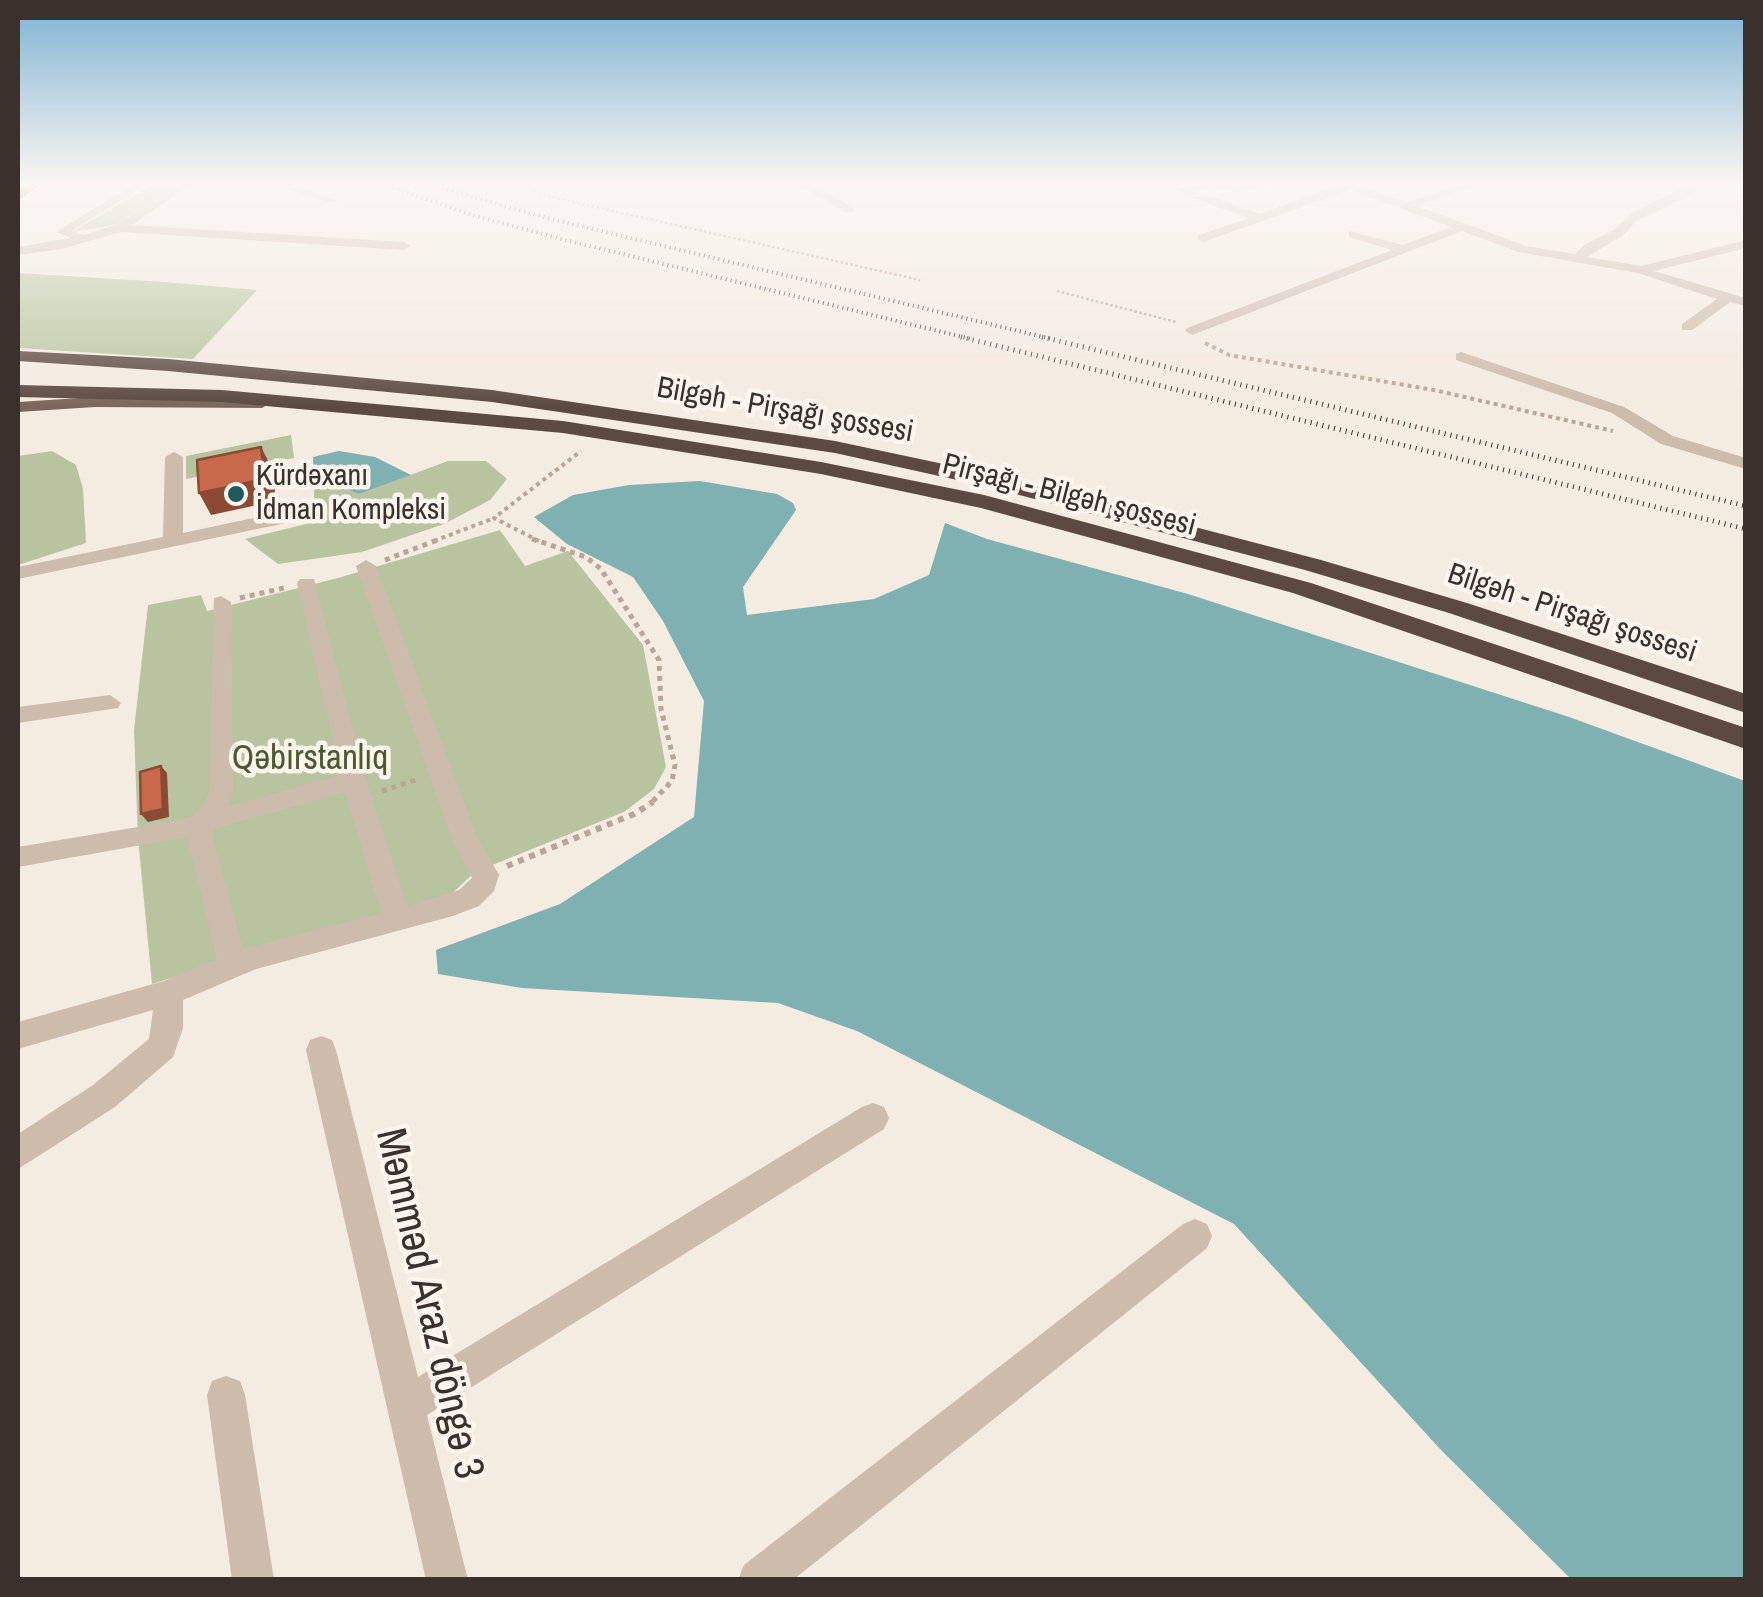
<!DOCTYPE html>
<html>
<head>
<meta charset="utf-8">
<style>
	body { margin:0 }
	#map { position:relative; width:1763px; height:1597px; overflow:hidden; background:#f4ebe1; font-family:"Archivo Narrow",sans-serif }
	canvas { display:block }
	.frame { position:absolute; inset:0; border:20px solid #3b302b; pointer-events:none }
</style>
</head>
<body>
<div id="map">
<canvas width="1763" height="1597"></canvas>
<div class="frame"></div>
</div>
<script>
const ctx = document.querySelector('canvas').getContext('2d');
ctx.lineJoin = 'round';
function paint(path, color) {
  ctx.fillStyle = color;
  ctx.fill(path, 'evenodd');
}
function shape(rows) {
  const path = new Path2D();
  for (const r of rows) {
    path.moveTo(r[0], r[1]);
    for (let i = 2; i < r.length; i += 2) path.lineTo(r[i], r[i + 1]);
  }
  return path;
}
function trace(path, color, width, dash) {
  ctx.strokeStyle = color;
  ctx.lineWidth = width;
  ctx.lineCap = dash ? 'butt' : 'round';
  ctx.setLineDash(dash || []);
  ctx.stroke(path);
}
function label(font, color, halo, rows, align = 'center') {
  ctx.font = font + ' "Archivo Narrow",sans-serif';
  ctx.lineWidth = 9;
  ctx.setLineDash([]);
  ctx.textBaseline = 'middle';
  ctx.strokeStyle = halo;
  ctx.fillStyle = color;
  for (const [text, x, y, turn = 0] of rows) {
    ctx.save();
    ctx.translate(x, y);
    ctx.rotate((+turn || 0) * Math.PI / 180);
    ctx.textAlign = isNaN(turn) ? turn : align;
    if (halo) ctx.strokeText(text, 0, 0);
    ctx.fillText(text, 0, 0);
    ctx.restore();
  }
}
paint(shape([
	[154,184,181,184,114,225,72,232],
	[18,273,164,282,257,290,193,359,18,348],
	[291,435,294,458,186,479,186,456],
	[52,451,76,465,83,489,86,543,18,565,18,456],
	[448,461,486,461,507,479,490,500,444,524,362,552,278,564,245,539,314,522,314,484,332,476,359,494],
	[500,530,525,566,568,551,643,645,666,767,654,789,624,812,475,872,445,900,312,934,152,984,138,838,134,730,148,605,201,595,207,611,338,578]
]), '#b8c4a0');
paint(shape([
	[339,451,375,457,411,475,359,494,339,486,332,476,314,484,313,457],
	[700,481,777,494,793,503,796,510,743,587,747,615,874,599,929,575,945,523,987,539,1188,594,1569,717,1745,781,1745,1579,1571,1579,1441,1450,1234,1224,857,1031,778,1003,522,988,438,974,436,950,560,904,694,817,704,701,663,621,633,577,567,544,534,517,573,495,629,485]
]), '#7fb0b2');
trace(shape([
	[515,184,560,199,920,280],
	[1057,291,1176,322]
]), '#b9a596', 2.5, [2.5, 2.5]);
trace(shape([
	[1205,343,1229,355,1434,390,1613,431],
	[434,541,494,518],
	[539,541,494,518,581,451]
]), '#b9a596', 4, [4, 4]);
trace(shape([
	[532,539,586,557,601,569,659,660,661,709,675,765,672,781,649,805],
	[385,560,440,539],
	[240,598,288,587],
	[382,791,419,779]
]), '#b9a596', 5, [5, 5]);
trace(shape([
	[507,866,634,814,653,802]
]), '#b9a596', 6, [6, 6]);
paint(shape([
	[134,184,147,184,72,231,84,235,115,225,180,184,192,184,132,225,404,242,410,246,404,250,120,232,62,249,18,255,18,247,71,238,56,232,134,184],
	[273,184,290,184,339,201,329,203,273,184],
	[797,184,811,184,857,210,847,213,797,184],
	[1196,184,1269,184,1239,192,1212,187,1195,191,1260,214,1340,184,1355,184,1406,202,1467,184,1483,184,1417,206,1526,246,1575,254,1584,245,1614,230,1630,214,1691,184,1702,184,1693,194,1638,220,1622,236,1587,257,1641,266,1746,240,1746,248,1654,271,1746,298,1746,306,1730,302,1692,330,1682,330,1682,324,1717,299,1638,273,1518,252,1462,231,1192,335,1185,331,1187,328,1392,250,1349,237,1349,231,1403,245,1451,227,1351,190,1203,242,1197,238,1199,235,1249,218,1189,197,1180,189,1196,184],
	[1461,352,1624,407,1673,436,1746,458,1746,469,1661,444,1612,413,1456,360,1456,354,1461,352],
	[174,452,183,457,183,533,291,510,300,516,291,522,18,579,18,567,163,537,165,457,174,452],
	[366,560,376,566,477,837,499,875,494,891,479,906,453,916,256,969,183,1000,183,1028,173,1057,115,1107,18,1169,18,1134,93,1085,149,1039,153,1010,18,1049,18,1022,164,981,217,959,187,837,18,867,18,847,174,821,193,816,205,803,209,791,214,598,221,596,231,602,233,791,229,806,341,775,297,583,300,579,314,579,366,780,407,906,459,890,472,878,452,839,356,566,366,560],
	[345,792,381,913,243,949,213,838,214,829,345,792],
	[110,695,121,703,118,708,18,723,18,707,110,695],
	[321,1036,332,1040,336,1050,418,1377,862,1107,873,1103,884,1107,889,1118,884,1129,427,1415,468,1580,426,1580,306,1050,310,1040,321,1036],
	[1195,1219,1207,1224,1212,1236,1207,1248,793,1580,738,1580,744,1565,1183,1224,1195,1219],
	[226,1376,240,1381,245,1395,274,1580,232,1580,207,1395,212,1381,226,1376]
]), '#cdbbac');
paint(shape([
	[95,397,262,398,270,403,262,408,95,407,18,412,18,402,95,397]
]), '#7d675c');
paint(shape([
	[26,184,41,184,18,201,18,191,26,184],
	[18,351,168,359,492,390,835,441,1000,476,1321,560,1467,603,1746,694,1746,713,1449,613,1305,570,989,487,835,453,492,402,168,371,18,361,18,351],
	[18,385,222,390,563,421,821,462,984,495,1311,583,1746,728,1746,749,1293,593,981,508,821,474,563,433,222,402,18,397,18,385]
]), '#5c4a42');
trace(shape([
	[384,184,472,215,561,239,971,339],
	[428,184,547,218,1052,339]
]), '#3b302b', 4, [1, 4]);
trace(shape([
	[961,337,1746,529],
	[1042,337,1746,506]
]), '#3b302b', 5, [1, 5]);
paint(shape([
	[261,447,272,468,276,501,211,515,199,493],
	[161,766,167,773,169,817,148,822,141,814]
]), '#8c4a34');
const building = shape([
	[261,447,265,479,199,493,197,460,261,447],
	[161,766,163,809,141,814,140,772,161,766]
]);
paint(building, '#c8694b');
trace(building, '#8c4a34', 2.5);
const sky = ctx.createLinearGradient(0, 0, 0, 407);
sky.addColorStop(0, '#7eb2d2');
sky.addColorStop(0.45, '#faf6f2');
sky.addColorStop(1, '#faf6f200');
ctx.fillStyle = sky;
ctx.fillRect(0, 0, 1763, 407);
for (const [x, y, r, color] of [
	[236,494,10,"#1f5a5e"]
]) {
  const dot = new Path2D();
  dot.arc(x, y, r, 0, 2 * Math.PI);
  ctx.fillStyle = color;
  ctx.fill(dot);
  trace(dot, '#fbf5ee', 4);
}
label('30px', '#3b302b', '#fbf5ee', [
	["Bilgəh - Pirşağı şossesi",785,411,10],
	["Pirşağı - Bilgəh şossesi",1069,496,14],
	["Bilgəh - Pirşağı şossesi",1572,614,18]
]);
label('30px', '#3b302b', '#fbf5ee', [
	["Kürdəxanı",256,477],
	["İdman Kompleksi",256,511]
], 'left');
label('35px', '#4a5a2e', '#fbf5ee', [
	["Qəbirstanlıq",310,760]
]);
label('42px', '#3b302b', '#fbf5ee', [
	["Məmməd Araz döngə 3",428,1304,77]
]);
</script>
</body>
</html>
